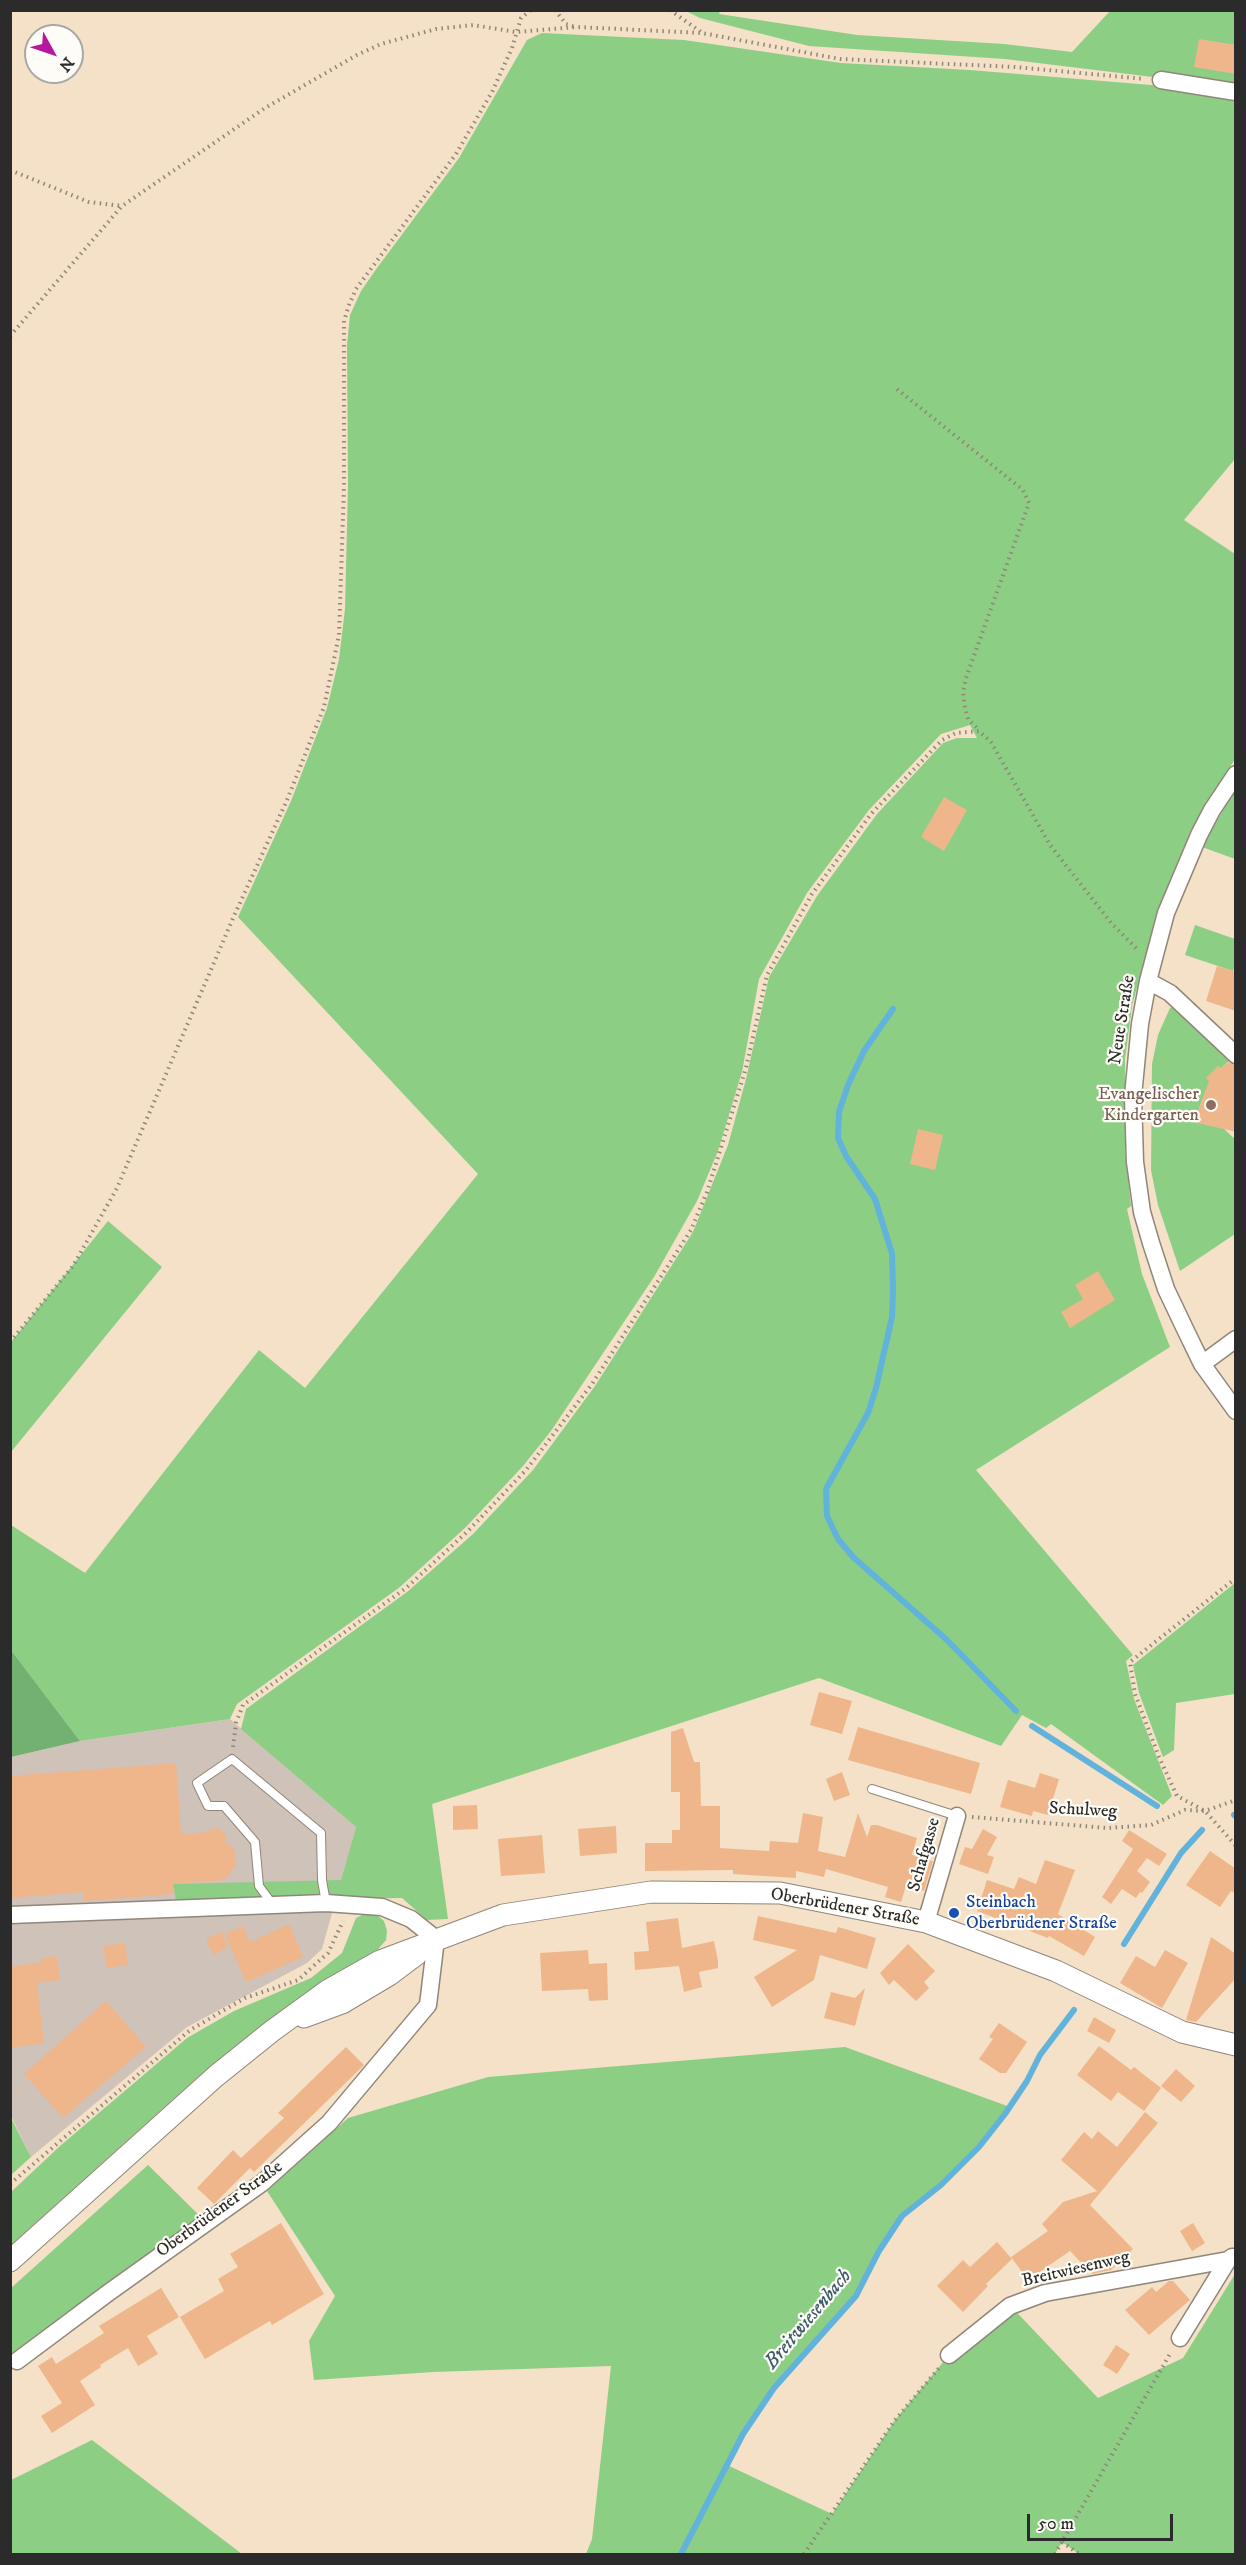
<!DOCTYPE html>
<html>
<head>
<meta charset="utf-8">
<style>
	body { margin:0 }
	#map { position:relative; width:1246px; height:2565px; overflow:hidden; background:#f4e1c7; font-family:"IM FELL DW Pica",serif }
	canvas { display:block }
	.frame { position:absolute; inset:0; border:12px solid #2b2b2b; pointer-events:none }
	.north { position:absolute; left:24px; top:24px; width:60px; height:60px; box-sizing:border-box; background:#fdfcf7; border:2px solid #a9a8a5; border-radius:50%; rotate:130deg; font-size:16px; font-weight:700; line-height:24px; text-align:center; color:#2b2b2b }
	.north::after { content:''; display:block; margin:auto; width:21px; height:27px; background:#b5179e; clip-path:polygon(50% 0,100% 100%,50% 72%,0 100%) }
	.scale { position:absolute; left:1027px; top:2514px; width:146px; height:27px; box-sizing:border-box; border:3px solid #2b2b2b; border-top:0; padding-left:8px; font-size:18px; line-height:21px; white-space:nowrap; color:#2b2b2b; -webkit-text-stroke:4px #fdfcf7; paint-order:stroke }
</style>
</head>
<body>
<div id="map">
<canvas width="1246" height="2565"></canvas>
<div class="frame"></div>
<div class="north">N</div>
<div class="scale">50 m</div>
</div>
<script>
const ctx = document.querySelector('canvas').getContext('2d');
ctx.lineJoin = 'round';
function paint(path, color) {
  ctx.fillStyle = color;
  ctx.fill(path, 'evenodd');
}
function shape(rows) {
  const path = new Path2D();
  for (const r of rows) {
    path.moveTo(r[0], r[1]);
    for (let i = 2; i < r.length; i += 2) path.lineTo(r[i], r[i + 1]);
  }
  return path;
}
function trace(path, color, width, dash) {
  ctx.strokeStyle = color;
  ctx.lineWidth = width;
  ctx.lineCap = dash ? 'butt' : 'round';
  ctx.setLineDash(dash || []);
  ctx.stroke(path);
}
function label(font, color, halo, rows, align = 'center') {
  ctx.font = font + ' "IM FELL DW Pica",serif';
  ctx.lineWidth = 4.5;
  ctx.setLineDash([]);
  ctx.textBaseline = 'middle';
  ctx.strokeStyle = halo;
  ctx.fillStyle = color;
  for (const [text, x, y, turn = 0] of rows) {
    ctx.save();
    ctx.translate(x, y);
    ctx.rotate((+turn || 0) * Math.PI / 180);
    ctx.textAlign = isNaN(turn) ? turn : align;
    if (halo) ctx.strokeText(text, 0, 0);
    ctx.fillText(text, 0, 0);
    ctx.restore();
  }
}
paint(shape([
	[230,1719,356,1827,322,1949,307,1963,187,2027,31,2157,11,2116,11,1757,80,1741]
]), '#cec2b9');
paint(shape([
	[686,11,720,11,719,14,857,35,1004,44,1072,52,1110,11,1235,11,1235,87,1005,59,809,46,700,18],
	[542,33,684,40,841,63,970,70,1163,86,1235,100,1235,459,1184,520,1235,554,1235,759,1191,830,1157,912,1132,1006,1125,1059,1125,1150,1131,1206,1127,1209,1142,1274,1170,1347,976,1470,1133,1655,1126,1661,1134,1699,1172,1796,1163,1805,1051,1724,1046,1728,1022,1715,1001,1746,819,1678,432,1804,448,1919,427,1920,402,1898,176,1901,173,1884,341,1880,356,1827,241,1729,246,1709,407,1592,473,1534,533,1470,595,1386,693,1232,728,1145,746,1079,769,977,817,896,877,814,943,743,957,738,977,738,970,725,941,734,869,810,807,893,759,979,742,1072,718,1151,697,1201,654,1277,551,1431,523,1466,466,1527,400,1587,237,1704,230,1719,80,1741,11,1650,11,1525,85,1573,259,1350,305,1388,478,1174,238,917,291,801,327,708,339,659,345,609,348,485,347,345,350,315,361,291,377,268,459,158,527,40],
	[1235,789,1235,859,1202,847],
	[1195,925,1235,939,1235,966,1233,971,1185,955],
	[1174,1007,1230,1060,1220,1069,1218,1066,1208,1090,1206,1090,1194,1122,1223,1128,1236,1140,1235,1234,1180,1271,1158,1205,1151,1170,1152,1064,1158,1035,1170,1008],
	[108,1221,162,1267,11,1452,11,1342],
	[1235,1583,1235,1694,1176,1703,1174,1750,1163,1757,1139,1693,1133,1665],
	[362,1915,377,1915,384,1921,387,1931,386,1940,368,1961,271,2018,199,2076,11,2245,11,2192,60,2146,187,2038,234,2011,311,1978,342,1953,356,1918],
	[845,2047,1010,2107,979,2147,941,2185,902,2216,878,2251,856,2296,774,2388,743,2433,727,2465,832,2514,895,2420,949,2355,1005,2300,1098,2398,1183,2358,1235,2274,1235,2554,1079,2554,1062,2542,1055,2554,586,2554,592,2539,611,2366,433,2372,314,2380,309,2341,335,2296,267,2191,348,2118,488,2077],
	[10,2116,31,2157,11,2175,10,2175],
	[148,2165,201,2217,11,2356,11,2288],
	[92,2440,242,2554,11,2554,11,2480]
]), '#8dce85');
paint(shape([
	[10,1650,11,1650,80,1741,11,1757]
]), '#72b172');
trace(shape([
	[893,1009,864,1051,848,1085,839,1112,838,1138,846,1156,875,1199,884,1228,892,1253,893,1290,892,1317,876,1388,868,1413,826,1489,827,1516,838,1539,853,1557,947,1640,1016,1711],
	[1032,1726,1157,1806],
	[1234,1815,1236,1814],
	[1124,1944,1181,1853,1202,1830],
	[681,2554,743,2434,774,2388,856,2296,879,2251,902,2216,941,2185,979,2147,1005,2114,1027,2081,1040,2055,1074,2010]
]), '#61b3dc', 6);
paint(shape([
	[1199,39,1236,45,1236,74,1194,67],
	[944,797,967,810,944,851,921,837],
	[1217,966,1236,972,1236,1011,1206,1001],
	[1228,1062,1236,1065,1236,1132,1194,1122,1209,1081,1206,1078,1218,1066,1220,1069],
	[918,1129,943,1135,935,1170,910,1164],
	[1098,1271,1115,1300,1070,1328,1061,1312,1083,1299,1075,1285],
	[819,1692,852,1701,842,1734,810,1725],
	[858,1727,980,1763,971,1794,848,1760],
	[683,1728,694,1762,700,1762,701,1806,720,1806,720,1848,769,1851,770,1841,798,1843,803,1813,823,1817,818,1851,845,1857,858,1813,867,1837,871,1825,877,1825,917,1838,912,1855,933,1861,924,1891,906,1886,901,1902,885,1897,888,1887,826,1869,824,1877,796,1871,796,1878,733,1874,733,1870,645,1871,645,1843,672,1843,672,1830,680,1830,680,1792,671,1792,671,1732],
	[176,1763,181,1834,208,1832,211,1829,218,1828,226,1834,226,1843,234,1848,236,1865,225,1880,173,1884,174,1894,84,1901,84,1892,10,1898,10,1776],
	[842,1772,850,1795,834,1801,826,1779],
	[1040,1773,1059,1779,1048,1815,1033,1811,1032,1816,1000,1807,1008,1780,1035,1788],
	[477,1805,478,1829,453,1830,453,1806],
	[616,1826,617,1853,580,1856,578,1829],
	[983,1829,997,1837,987,1855,994,1857,988,1874,959,1864,965,1847,972,1849],
	[1129,1830,1167,1854,1159,1866,1147,1858,1137,1871,1150,1882,1142,1893,1140,1892,1136,1898,1122,1889,1111,1904,1102,1897,1133,1849,1122,1841],
	[542,1835,545,1873,501,1876,498,1839],
	[1210,1851,1236,1869,1236,1893,1231,1891,1220,1907,1186,1885],
	[1045,1860,1075,1870,1058,1914,1095,1937,1084,1956,1049,1936,1048,1938,977,1911,987,1880,1014,1889,1019,1877,1036,1884],
	[758,1916,836,1933,838,1927,876,1938,867,1969,820,1955,814,1980,772,2007,754,1977,797,1950,753,1940],
	[678,1918,682,1948,714,1941,718,1961,718,1968,699,1972,702,1987,684,1992,679,1966,635,1970,634,1952,649,1951,646,1922],
	[289,1924,303,1957,246,1982,225,1934,243,1926,250,1942],
	[222,1932,228,1947,213,1955,206,1939],
	[1211,1937,1236,1954,1236,1978,1196,2022,1186,2020],
	[125,1943,128,1965,107,1968,103,1946],
	[908,1944,935,1971,924,1982,929,1988,916,2001,894,1980,889,1985,880,1973],
	[588,1950,589,1964,607,1963,608,2000,589,2001,588,1989,542,1991,540,1953],
	[1165,1950,1188,1963,1162,2008,1120,1983,1136,1956,1155,1967],
	[57,1956,60,1980,37,1983,44,2043,10,2048,10,1967,42,1962,41,1958],
	[865,1988,855,2026,824,2018,831,1992,855,1998],
	[106,2001,146,2047,63,2118,24,2074],
	[1094,2017,1116,2030,1109,2043,1087,2031],
	[999,2023,1027,2042,1006,2073,1000,2073,979,2059,993,2039,989,2037],
	[1099,2046,1131,2070,1134,2067,1161,2088,1144,2111,1118,2092,1111,2101,1077,2075],
	[346,2047,364,2065,254,2172,250,2168,214,2204,197,2188,233,2150,241,2158,284,2118,278,2113],
	[1176,2069,1195,2086,1181,2102,1161,2086],
	[1145,2112,1158,2123,1090,2205,1133,2249,1111,2270,1092,2274,1070,2251,1028,2280,1011,2257,1048,2231,1042,2224,1063,2202,1097,2191,1061,2160,1084,2132,1092,2139,1098,2131,1117,2147],
	[281,2223,324,2294,272,2325,270,2321,205,2359,180,2317,224,2291,218,2279,238,2267,230,2254],
	[1193,2223,1205,2243,1192,2251,1180,2231],
	[997,2242,1012,2259,986,2284,988,2286,963,2312,937,2286,963,2260,970,2267],
	[1169,2281,1173,2281,1190,2300,1149,2335,1125,2310,1152,2287,1156,2292],
	[161,2288,179,2317,147,2336,158,2354,138,2366,128,2348,100,2365,101,2367,80,2381,95,2405,52,2433,41,2416,62,2403,38,2366,52,2357,56,2364,104,2333,99,2326],
	[1116,2345,1130,2354,1117,2374,1103,2365]
]), '#efb68b');
const service = shape([
	[872,1789,957,1816],
	[273,1905,259,1886,255,1842,224,1806,208,1806,197,1783,232,1759,321,1833,322,1880,326,1903]
]);
const minor = shape([
	[1161,80,1236,92],
	[1236,774,1212,810,1199,835,1166,913,1148,981,1140,1024,1133,1096,1135,1162,1142,1212,1151,1243,1166,1289,1185,1329,1202,1364,1236,1411],
	[1148,981,1170,993,1236,1055],
	[1202,1364,1236,1339],
	[10,1915,326,1903,382,1907,411,1919,436,1939,428,2005,329,2123,262,2183,108,2293,17,2361],
	[926,1922,957,1816],
	[1180,2338,1228,2260,1232,2257],
	[949,2355,1010,2306,1045,2293,1228,2260]
]);
const tertiary = shape([
	[304,2017,342,2003,389,1975,417,1954],
	[10,2261,216,2076,272,2031,327,1991,380,1961,503,1915,651,1892,780,1893,926,1922,1056,1971,1182,2032,1236,2045]
]);
trace(service, '#908679', 10);
trace(minor, '#908679', 19);
trace(tertiary, '#908679', 23);
trace(shape([
	[555,10,566,24,573,26],
	[670,10,701,32],
	[10,170,89,202,121,206],
	[10,336,122,206,265,108,357,55,381,44,436,29,473,25,516,32,577,27,702,33,840,59,1015,67,1145,79],
	[897,389,1023,490,1029,503,966,678,963,693,965,707,968,719,979,730],
	[10,1342,73,1266,117,1188,234,916,287,800,324,707,339,635,344,487,344,321,349,305,356,289,456,154,492,92,512,48,521,18,531,10],
	[1236,1578,1130,1662,1135,1694,1159,1757,1177,1796,1205,1811,1236,1846],
	[233,1747,236,1723,243,1705,406,1588,468,1531,526,1470,592,1384,691,1230,707,1192,746,1068,767,975,812,894,871,814,942,740,956,733,979,731,991,742,1050,845,1112,924,1138,950],
	[972,1817,1108,1828,1151,1825,1185,1810,1205,1811,1236,1800],
	[10,2184,190,2030,245,1998,298,1980,328,1953,343,1921],
	[1062,2542,1079,2554],
	[804,2554,895,2420,939,2368],
	[1055,2554,1171,2352]
]), '#908679', 4, [1.5, 4.5]);
trace(service, '#fff', 8);
trace(minor, '#fff', 16);
trace(tertiary, '#fff', 21);
for (const [x, y, r, color] of [
	[1211,1105,6,"#8d6e63"],
	[954,1913,6,"#1a4fb4"]
]) {
  const dot = new Path2D();
  dot.arc(x, y, r, 0, 2 * Math.PI);
  ctx.fillStyle = color;
  ctx.fill(dot);
  trace(dot, '#fdfcf7', 2);
}
label('18px', '#2b2b2b', '#fdfcf7', [
	["Neue Straße",1123,1020,-81],
	["Schulweg",1083,1811,3],
	["Schafgasse",925,1855,-74],
	["Oberbrüdener Straße",845,1908,10],
	["Oberbrüdener Straße",220,2210,-36],
	["Breitwiesenweg",1076,2270,-13]
]);
label('18px', '#785e54', '#fdfcf7', [
	["Evangelischer",1199,1095],
	["Kindergarten",1199,1116]
], 'right');
label('18px', '#164399', '#fdfcf7', [
	["Steinbach",966,1903],
	["Oberbrüdener Straße",966,1924]
], 'left');
label('italic 20px', '#3e5b69', '#fdfcf7', [
	["Breitwiesenbach",809,2320,-50]
]);
</script>
</body>
</html>
